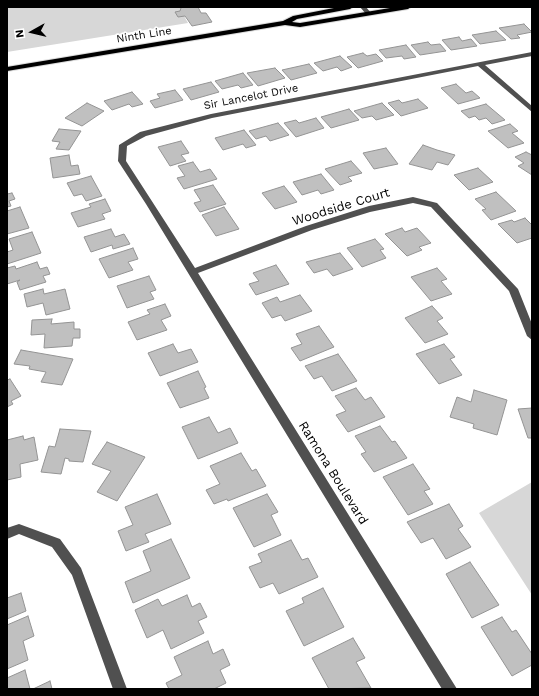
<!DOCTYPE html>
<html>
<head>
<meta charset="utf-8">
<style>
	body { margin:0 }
	#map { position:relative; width:539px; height:696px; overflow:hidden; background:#fff; font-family:"Work Sans",sans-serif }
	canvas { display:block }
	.frame { position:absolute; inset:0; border:8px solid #000; pointer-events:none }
	.north { position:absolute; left:12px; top:12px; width:40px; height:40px; -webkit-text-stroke:3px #fff; paint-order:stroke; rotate:262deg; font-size:11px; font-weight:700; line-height:16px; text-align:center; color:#000 }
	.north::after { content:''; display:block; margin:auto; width:14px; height:18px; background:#000; clip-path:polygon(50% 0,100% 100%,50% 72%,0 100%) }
</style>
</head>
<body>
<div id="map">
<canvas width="539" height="696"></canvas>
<div class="frame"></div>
<div class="north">N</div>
</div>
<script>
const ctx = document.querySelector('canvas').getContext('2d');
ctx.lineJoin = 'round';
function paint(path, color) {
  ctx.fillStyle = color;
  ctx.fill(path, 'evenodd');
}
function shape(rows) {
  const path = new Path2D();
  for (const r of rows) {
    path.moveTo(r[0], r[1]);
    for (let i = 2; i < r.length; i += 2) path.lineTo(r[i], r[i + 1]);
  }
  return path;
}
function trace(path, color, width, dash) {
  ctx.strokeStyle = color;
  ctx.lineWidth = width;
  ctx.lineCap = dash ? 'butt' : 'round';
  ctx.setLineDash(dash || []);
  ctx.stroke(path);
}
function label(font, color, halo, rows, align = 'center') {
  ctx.font = font + ' "Work Sans",sans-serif';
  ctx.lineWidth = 3.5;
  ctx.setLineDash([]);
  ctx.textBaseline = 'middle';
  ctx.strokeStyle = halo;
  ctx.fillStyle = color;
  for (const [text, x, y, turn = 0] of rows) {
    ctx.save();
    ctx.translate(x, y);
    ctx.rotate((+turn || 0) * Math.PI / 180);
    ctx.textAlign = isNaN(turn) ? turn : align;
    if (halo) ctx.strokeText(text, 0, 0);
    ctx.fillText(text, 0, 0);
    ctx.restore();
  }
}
paint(shape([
	[7,7,179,7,188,23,7,52],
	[532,482,532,595,479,513]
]), '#d7d7d7');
const building = shape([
	[177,7,198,7,201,13,206,13,212,22,192,26,185,16,178,17,175,12,180,11,181,8,177,7],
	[524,24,532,32,517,35,520,38,511,39,499,28,524,24],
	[496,31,506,40,480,44,472,35,496,31],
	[459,37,462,41,471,39,477,46,451,50,442,40,459,37],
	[428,42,431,45,440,44,446,51,420,55,411,45,428,42],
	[406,45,416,57,404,59,402,56,386,58,379,50,406,45],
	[363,53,367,56,376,54,383,61,358,68,347,57,363,53],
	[340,56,352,67,341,71,337,67,323,71,314,63,340,56],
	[309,64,317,73,291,80,282,70,309,64],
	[275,68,285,78,258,86,247,73,275,68],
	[243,73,253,85,241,88,238,85,222,89,215,81,243,73],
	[211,82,219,92,191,100,183,89,211,82],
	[456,84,466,93,472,91,480,98,458,104,441,88,456,84],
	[175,90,183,100,155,108,150,101,160,98,157,94,175,90],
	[132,92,143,104,132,107,129,104,112,110,104,101,132,92],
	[418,99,428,108,401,116,388,103,399,100,402,103,418,99],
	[87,103,104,111,82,126,65,118,87,103],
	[382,103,394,115,376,120,372,116,362,118,354,111,382,103],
	[486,104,505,120,492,124,486,118,479,120,475,116,469,118,461,111,486,104],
	[349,109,359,120,331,128,321,117,349,109],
	[316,118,324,128,296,137,284,123,296,120,299,123,316,118],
	[278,123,289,135,270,141,266,136,256,139,249,131,278,123],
	[510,124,518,131,512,133,524,143,508,148,488,131,510,124],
	[59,129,81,131,69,150,56,149,60,142,52,141,59,129],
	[244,130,256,145,246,148,243,144,223,150,215,138,244,130],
	[181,141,189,153,181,155,186,161,170,166,158,147,181,141],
	[423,145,437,150,455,155,448,165,437,162,432,170,409,164,423,145],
	[386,148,398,164,374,169,363,153,386,148],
	[526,152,532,155,532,175,518,166,524,163,515,157,526,152],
	[69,155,71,166,78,165,80,174,53,178,50,158,69,155],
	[351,161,362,173,348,177,352,181,340,185,325,169,351,161],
	[193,162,200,172,210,169,217,179,184,189,177,178,185,176,178,166,193,162],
	[478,168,493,182,469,190,454,175,478,168],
	[321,174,334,190,321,194,318,190,302,195,293,182,321,174],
	[91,176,102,196,86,201,82,194,74,196,67,183,91,176],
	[213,185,226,204,200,212,194,203,201,201,194,190,213,185],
	[284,186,297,202,275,209,262,193,284,186],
	[496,192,516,211,491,220,482,210,486,209,475,199,496,192],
	[12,193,15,199,9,201,11,206,7,207,7,194,12,193],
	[105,199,111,211,102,214,105,219,78,227,71,213,91,207,89,204,105,199],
	[20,207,29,228,7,234,7,211,20,207],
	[224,207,239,229,216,236,202,215,224,207],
	[525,218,532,225,532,238,517,243,498,224,512,220,514,222,525,218],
	[402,228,405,232,417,228,431,243,419,247,422,250,407,256,385,234,402,228],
	[111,229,115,237,124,234,130,244,113,249,112,245,91,252,84,237,111,229],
	[32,232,41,253,7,264,7,252,13,250,9,239,32,232],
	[375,239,384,249,380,250,386,258,362,267,347,248,375,239],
	[133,248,138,259,128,262,133,270,109,278,99,259,133,248],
	[340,253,353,269,333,276,327,269,314,273,306,262,340,253],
	[37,262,40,269,47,267,50,274,43,276,46,282,20,290,17,282,20,280,7,284,7,268,15,266,16,269,37,262],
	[276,265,289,284,256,295,249,284,259,281,253,273,276,265],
	[437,268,447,279,441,281,452,294,431,301,411,277,437,268],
	[149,276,156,290,150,292,154,299,127,308,117,286,149,276],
	[43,289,44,294,65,289,70,309,46,315,43,303,27,307,24,294,43,289],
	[300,295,312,311,285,321,281,315,272,318,262,303,277,297,280,302,300,295],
	[165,304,171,316,161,320,167,330,137,340,128,322,150,314,147,310,165,304],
	[432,306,443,318,437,321,448,334,425,343,405,318,432,306],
	[52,319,51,324,74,322,74,329,80,329,80,338,73,338,72,346,44,348,45,334,31,335,32,320,52,319],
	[319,326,334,347,300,361,291,348,302,344,296,334,319,326],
	[173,344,178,353,191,349,198,362,160,376,148,353,173,344],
	[444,344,455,357,450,359,462,375,439,384,416,354,444,344],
	[21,350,73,359,62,385,41,382,46,372,29,369,30,366,14,364,21,350],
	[338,354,357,381,332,391,322,376,314,379,305,366,338,354],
	[198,371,206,387,204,388,209,398,180,408,167,383,198,371],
	[10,379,21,396,11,401,13,404,7,407,7,380,10,379],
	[356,388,365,400,371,397,385,417,348,432,336,415,346,411,335,396,356,388],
	[474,390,507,400,497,435,473,428,474,424,450,417,457,397,471,402,474,390],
	[532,408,532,438,528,438,518,409,532,408],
	[209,417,218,433,230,428,238,443,198,459,182,427,209,417],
	[380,426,392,442,395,441,407,458,374,472,361,454,366,452,355,436,380,426],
	[60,429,91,431,83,462,69,461,69,459,65,458,61,474,41,472,49,446,55,447,60,429],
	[23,436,24,440,34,437,38,460,20,464,21,477,7,480,7,440,23,436],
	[107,442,145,457,117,501,97,492,111,471,92,464,107,442],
	[241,453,252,471,256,469,266,486,228,501,227,499,214,504,206,490,220,484,210,466,241,453],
	[413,464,430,489,424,491,433,504,408,515,383,477,413,464],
	[157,494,171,524,145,534,149,542,126,551,118,531,133,525,125,507,157,494],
	[267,494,278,512,271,515,281,535,254,547,233,508,267,494],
	[449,504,463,526,458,529,471,547,446,559,433,538,421,543,407,522,449,504],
	[171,539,190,578,133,603,125,582,151,571,143,551,171,539],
	[291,540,302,560,308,558,318,577,279,594,273,583,260,588,249,567,262,562,258,554,291,540],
	[470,562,499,605,472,618,446,574,470,562],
	[323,588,344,627,304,646,286,611,304,603,302,598,323,588],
	[21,593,26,611,7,619,7,598,21,593],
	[187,595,192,607,200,603,207,617,198,621,204,633,171,649,163,630,147,638,135,610,158,599,162,606,187,595],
	[28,616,34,636,23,641,28,660,7,669,7,625,28,616],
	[502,617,512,632,516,630,532,654,532,665,512,676,481,627,502,617],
	[353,638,365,658,356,662,371,688,329,689,312,658,353,638],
	[208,641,213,654,223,649,230,665,220,670,226,683,214,689,169,689,166,683,182,675,174,657,208,641],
	[25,670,30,689,7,689,7,678,25,670],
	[50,681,52,689,33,689,50,681]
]);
paint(building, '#c0c0c0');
trace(building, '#949494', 1);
const major = shape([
	[339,7,353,7,350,9,297,19,292,22,300,23,396,7,411,7,408,9,300,27,285,25,7,71,7,67,283,21,293,16,339,7]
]);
trace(major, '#dbdbdb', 2);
paint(shape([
	[360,7,366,7,371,13,366,14,360,7],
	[532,52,532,56,485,65,532,106,532,112,478,66,212,118,146,136,127,146,126,161,195,268,306,226,369,206,413,197,437,203,518,289,532,324,532,340,527,336,509,291,431,207,413,203,370,212,312,230,198,273,457,689,442,689,146,204,118,161,119,145,140,132,211,114,532,52],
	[19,524,60,539,81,568,127,689,113,689,72,575,52,547,19,534,7,539,7,528,19,524]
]), '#505050');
paint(major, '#000');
label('11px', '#000', '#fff', [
	["Ninth Line",144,35,-9],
	["Sir Lancelot Drive",251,97,-11]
]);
label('13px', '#000', '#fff', [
	["Woodside Court",341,207,-17],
	["Ramona Boulevard",333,473,58]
]);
</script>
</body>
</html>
